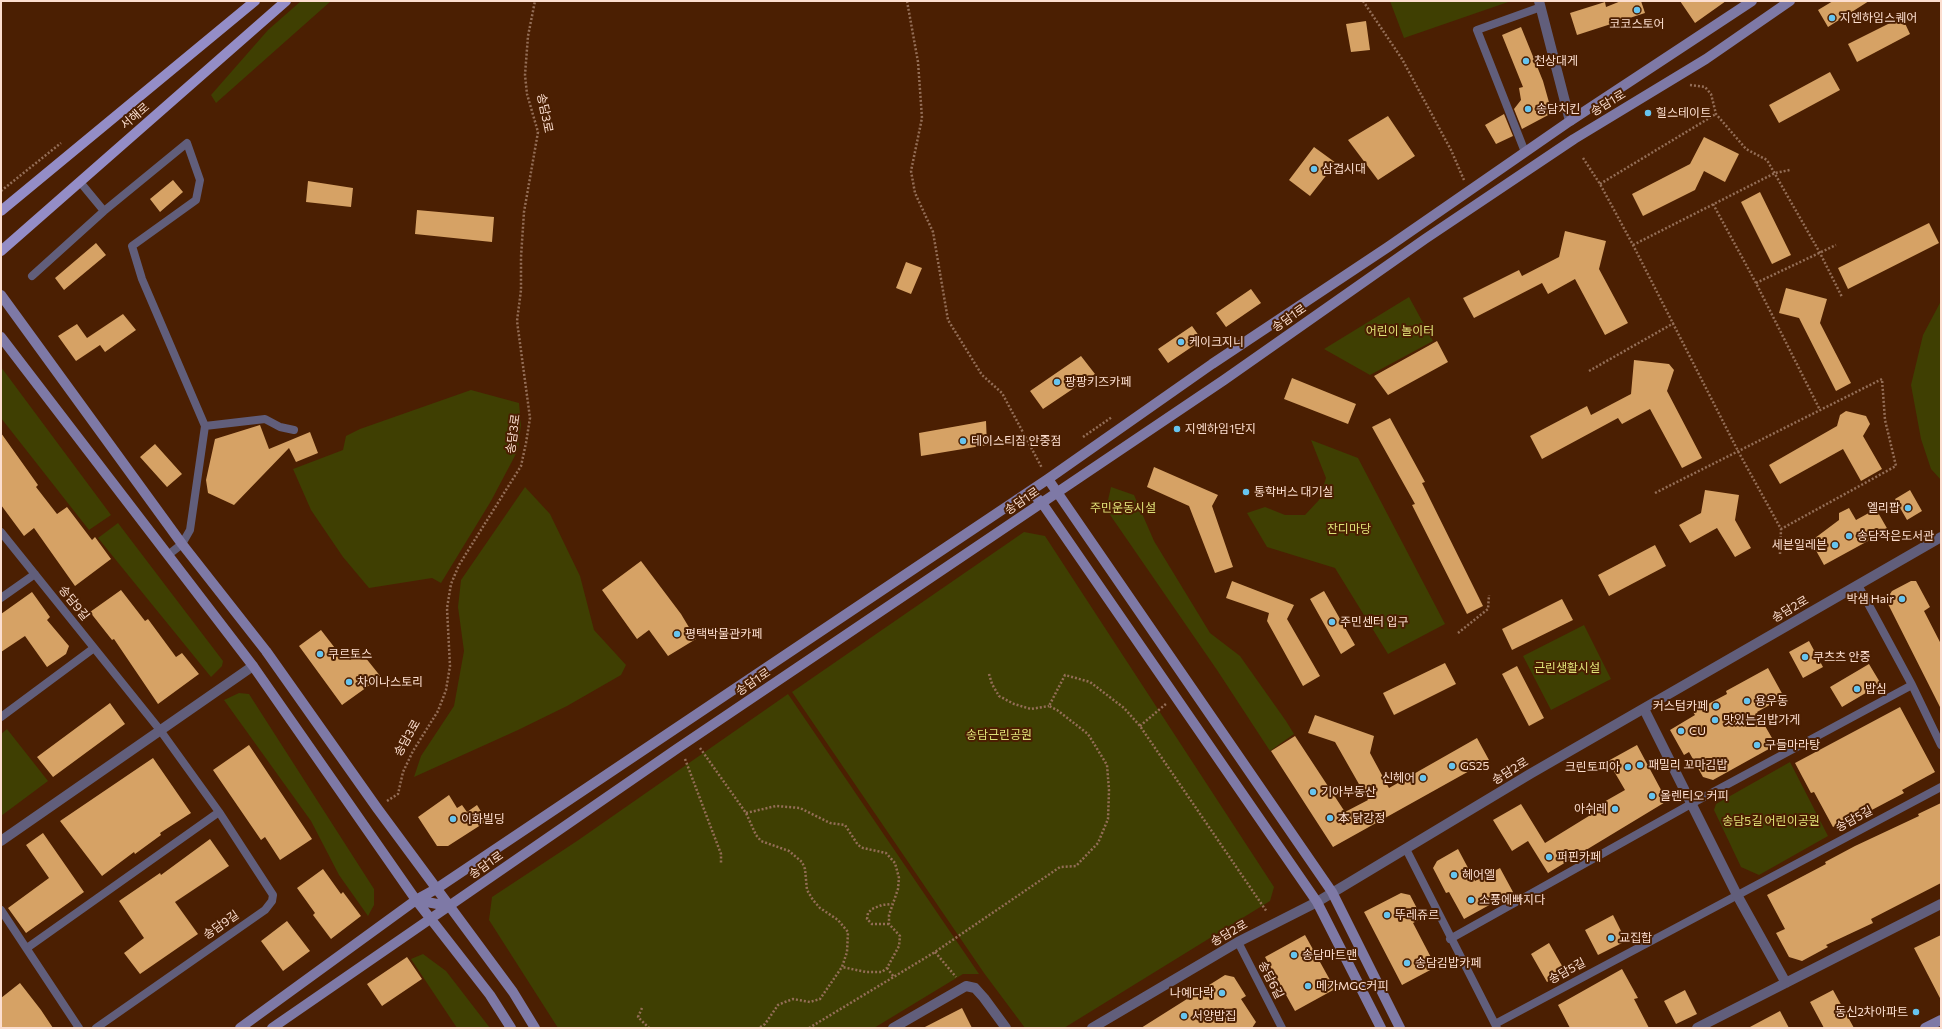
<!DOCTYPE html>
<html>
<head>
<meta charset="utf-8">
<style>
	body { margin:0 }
	#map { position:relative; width:1942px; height:1029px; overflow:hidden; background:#4b1f02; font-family:Commissioner,sans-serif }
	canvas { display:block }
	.frame { position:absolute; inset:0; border:2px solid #fcdecf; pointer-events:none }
</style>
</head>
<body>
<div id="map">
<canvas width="1942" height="1029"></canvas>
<div class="frame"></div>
</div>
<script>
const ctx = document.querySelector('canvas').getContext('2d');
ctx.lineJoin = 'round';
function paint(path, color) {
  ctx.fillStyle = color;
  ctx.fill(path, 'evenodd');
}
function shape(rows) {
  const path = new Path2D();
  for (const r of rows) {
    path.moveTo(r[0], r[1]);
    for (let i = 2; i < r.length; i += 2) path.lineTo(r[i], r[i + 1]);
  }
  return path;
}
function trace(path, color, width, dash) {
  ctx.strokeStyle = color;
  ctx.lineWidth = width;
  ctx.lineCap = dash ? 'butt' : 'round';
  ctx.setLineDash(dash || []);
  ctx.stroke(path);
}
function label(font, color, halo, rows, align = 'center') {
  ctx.font = font + ' Commissioner,"Noto Sans KR",sans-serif';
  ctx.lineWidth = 4;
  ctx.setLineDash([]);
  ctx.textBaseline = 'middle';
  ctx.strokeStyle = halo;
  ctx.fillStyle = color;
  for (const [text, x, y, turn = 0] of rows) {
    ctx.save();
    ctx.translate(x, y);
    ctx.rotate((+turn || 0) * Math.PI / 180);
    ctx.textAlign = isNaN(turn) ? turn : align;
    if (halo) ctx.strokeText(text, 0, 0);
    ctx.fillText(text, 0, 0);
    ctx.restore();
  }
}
paint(shape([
	[301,1,331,1,216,103,211,95,268,30],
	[1390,1,1511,1,1404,38],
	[1409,297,1433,341,1370,375,1324,349],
	[1941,301,1941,480,1931,469,1921,439,1911,385,1923,335],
	[1,367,111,515,89,530,1,418],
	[471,390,519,403,521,424,518,450,491,501,441,583,432,578,369,588,343,557,311,510,293,469,343,450,346,436,360,429],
	[1311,440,1358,458,1445,624,1388,654,1335,568,1267,547,1247,513,1265,507,1285,515,1305,515,1319,500,1326,478],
	[525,487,550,514,580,576,594,630,626,665,621,675,567,706,518,730,414,777,421,756,454,706,464,651,458,607,461,580],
	[1111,487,1134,495,1154,541,1210,633,1240,656,1286,721,1294,734,1270,751,1217,670,1106,509],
	[118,523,223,661,222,666,211,677,98,538],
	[1024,532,1045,536,1274,887,1270,901,1064,1028,1025,1028,984,973,792,692],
	[1584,625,1611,679,1551,710,1523,656],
	[239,693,249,694,374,889,374,905,368,916,339,875,311,821,224,700],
	[788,694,979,974,963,974,874,1028,558,1028,489,920,492,897,577,841],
	[7,729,48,781,1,816,1,734],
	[1790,762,1828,836,1759,875,1741,867,1714,810,1716,804],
	[423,954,446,971,490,1028,457,1028,411,959]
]), '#3f3f02');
paint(shape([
	[1621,1,1641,1,1645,13,1577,35,1570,13,1605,2,1606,7],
	[1680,1,1726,1,1695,23],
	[1833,1,1869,1,1828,27,1818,10],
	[1902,17,1910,34,1857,62,1848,44],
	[1366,21,1370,50,1351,52,1346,24],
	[1521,27,1543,81,1552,113,1522,129,1514,109,1521,100,1519,88,1523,87,1502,35],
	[1830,72,1840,90,1779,123,1769,105],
	[1504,114,1513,136,1496,144,1485,125],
	[1388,116,1415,156,1378,180,1348,140],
	[1704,137,1739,154,1725,182,1704,171,1695,190,1643,216,1632,194,1690,164],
	[1314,147,1336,163,1310,196,1289,180],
	[173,180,183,192,160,212,150,199],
	[308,181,353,188,351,207,306,202],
	[1760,192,1791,255,1772,264,1741,202],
	[417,210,494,217,492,242,415,234],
	[1929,223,1939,243,1848,289,1838,268],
	[1565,231,1606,241,1599,269,1628,323,1605,335,1575,279,1548,294,1542,283,1474,318,1463,298,1519,270,1522,276,1559,257],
	[96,243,106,255,64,290,55,278],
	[906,262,922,268,911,294,896,288],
	[1786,288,1827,299,1820,323,1851,383,1836,391,1799,318,1779,313],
	[1251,289,1261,303,1226,327,1216,313],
	[123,314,136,330,105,352,100,345,76,361,58,336,77,324,87,338],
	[1192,326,1202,340,1168,363,1158,349],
	[1437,341,1448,362,1388,395,1374,376],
	[1081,356,1095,374,1043,409,1030,391],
	[1634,360,1669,364,1674,370,1667,391,1702,458,1682,468,1650,409,1622,424,1618,418,1542,459,1530,436,1587,406,1591,415,1631,394],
	[1292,378,1356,404,1348,424,1284,399],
	[1846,411,1866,416,1870,424,1863,436,1882,469,1861,481,1843,449,1780,484,1769,465,1837,426,1840,415],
	[1390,418,1425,482,1422,483,1483,606,1467,614,1412,505,1415,504,1372,427],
	[986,421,987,445,921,456,919,433],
	[260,425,269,449,310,432,318,453,296,462,289,448,234,505,208,493,206,480,215,439],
	[1,433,38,485,36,487,57,514,67,507,92,540,95,537,111,559,75,586,34,528,24,536,1,505],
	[155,444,182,474,167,487,140,457],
	[1154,467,1218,495,1212,506,1233,567,1215,573,1189,506,1147,487],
	[1705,490,1739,495,1735,520,1751,548,1735,557,1717,528,1690,543,1679,525,1701,513],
	[1910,490,1922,511,1907,520,1895,499],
	[1849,508,1856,520,1876,509,1888,530,1824,565,1813,545,1815,538,1839,520,1839,513],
	[1655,545,1666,566,1609,596,1598,575],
	[641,561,681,614,696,639,668,656,649,630,637,639,602,590],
	[1232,581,1294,605,1287,619,1320,676,1303,686,1267,621,1269,613,1226,598],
	[1911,581,1916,581,1930,607,1924,611,1941,644,1941,709,1886,600,1892,591],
	[121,590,145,621,148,619,176,657,182,653,199,674,158,704,114,639,112,640,90,612],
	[1324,591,1355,645,1341,654,1310,599],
	[32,592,50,617,47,620,69,646,66,654,47,667,25,636,1,652,1,614],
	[1562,599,1573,620,1512,650,1502,629],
	[321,630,338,652,343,649,350,660,361,652,381,677,342,705,299,646],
	[1809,641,1823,667,1803,678,1789,652],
	[1445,663,1456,684,1394,715,1383,693],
	[1869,664,1881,684,1842,707,1830,687],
	[1517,666,1544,718,1529,726,1502,674],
	[1768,668,1784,697,1757,712,1776,745,1713,780,1703,777,1689,752,1684,755,1670,730,1695,715,1693,712,1727,694,1726,691],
	[110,703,125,724,53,777,37,757],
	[1900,707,1935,772,1902,790,1904,793,1868,812,1867,809,1833,827,1814,792,1811,793,1795,763],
	[1315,715,1374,736,1370,753,1389,788,1477,738,1489,760,1333,847,1271,751,1295,736,1345,812,1368,800,1335,742,1308,733],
	[249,745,312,839,280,860,265,837,261,840,213,770],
	[1637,745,1667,801,1548,873,1528,841,1512,851,1493,820,1521,804,1545,843,1597,811,1595,807,1625,790,1608,761],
	[153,758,191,813,160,833,161,835,135,854,134,852,102,876,60,821],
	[449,795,457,808,462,805,467,812,477,805,487,821,448,846,437,846,418,817],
	[1941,803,1941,883,1871,919,1873,923,1826,945,1828,947,1802,961,1789,957,1776,933,1785,929,1767,895,1826,864,1825,862,1855,846,1919,816,1918,814],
	[43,833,84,892,26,933,8,908,49,878,26,845],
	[210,839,229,866,175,902,198,934,140,974,124,953,144,938,119,901,160,873,161,875],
	[1458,849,1475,881,1500,868,1513,892,1464,919,1449,892,1446,893,1433,868,1437,861],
	[323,869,341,894,343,892,361,916,331,939,313,915,315,913,297,888],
	[1401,893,1410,895,1422,918,1413,923,1436,967,1402,985,1364,912],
	[1613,915,1626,941,1598,955,1585,930],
	[287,921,310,951,283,971,261,941],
	[1305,935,1335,989,1295,1011,1265,957],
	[1941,935,1941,1000,1914,948],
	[1549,943,1565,971,1547,982,1531,954],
	[407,957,422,979,382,1006,367,984],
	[1622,969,1638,998,1634,999,1649,1028,1570,1028,1558,1005],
	[1225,975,1234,977,1246,996,1241,999,1256,1022,1252,1028,1141,1028],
	[20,983,41,1010,53,1028,1,1028,1,998],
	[1685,990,1697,1014,1676,1024,1664,1001],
	[1833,990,1854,1028,1824,1028,1810,1002],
	[962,1008,972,1028,923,1028],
	[1780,1011,1789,1028,1748,1028]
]), '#d6a265');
trace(shape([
	[907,1,918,62,922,118,911,171,915,193,933,232,948,320,982,375,1002,393,1042,468],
	[1363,1,1402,59,1451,150,1464,180],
	[1690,85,1705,87,1711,94,1716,114,1746,149,1767,160,1820,253,1842,297],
	[1583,158,1600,184,1633,245,1738,451,1781,529,1780,554],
	[1600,184,1716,114],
	[1,191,61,143],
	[1713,204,1756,283,1820,410],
	[1633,245,1775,173,1790,170],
	[1756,283,1836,245],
	[1589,371,1674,323],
	[1083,437,1112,417],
	[1655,493,1882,379,1885,420,1896,466,1781,529],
	[1458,633,1488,609,1489,595],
	[989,674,992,684,999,696,1014,704,1031,709,1049,706],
	[1140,726,1167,703],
	[700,748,746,813,756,835,761,841,789,851,802,862,805,869,807,890,813,900,820,908,838,920,848,932,847,952,842,967,820,999,810,1002,793,999,785,1002,778,1005,765,1024,759,1028],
	[685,759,721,854,721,863],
	[387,801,398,794,403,772,413,751,438,711,446,690,450,666,447,608,451,584,459,565,521,466,526,443,530,418,517,321,521,290,521,257,524,212,538,132,527,94,525,75,528,36,535,1],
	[746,813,776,806,800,808,830,823,845,825,858,845,863,848,886,853,895,863,899,878,898,889,889,915,889,924,900,936,899,946,887,968,882,972,866,972,842,967],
	[889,924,872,924,867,919,868,913,872,909,882,905,892,904],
	[935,952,956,977],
	[887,968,894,977],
	[642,1008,638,1017,649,1028],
	[809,1028,935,952,1060,867,1076,866,1098,843,1108,819,1109,790,1107,765,1088,734,1057,710,1049,706,1065,675,1090,682,1124,708,1140,726,1267,912]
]), '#946e57', 2.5, [2, 2]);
trace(shape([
	[1525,152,1477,30,1541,7],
	[80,182,104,211],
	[32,276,104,211,187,143,200,180,196,200,132,246,142,279,205,426,190,530,182,544,168,555],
	[205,426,265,419,280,427,294,430],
	[1,532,160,730,219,812,273,895,272,901,265,910,96,1028],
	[1858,585,1912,685,1941,745],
	[1,598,35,574],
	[1,717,94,648],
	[1406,849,1497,1028],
	[1,910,79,1028],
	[1450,939,1691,804,1912,685],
	[1238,942,1282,1028],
	[27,948,219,812],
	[1495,1024,1941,787]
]), '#615e7b', 8);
trace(shape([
	[1539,1,1570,121],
	[1644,709,1737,895,1786,983],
	[1,841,253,666],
	[893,1028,966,986,975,988,984,998,1006,1028],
	[1092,1028,1238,942,1317,902,1530,774,1941,537],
	[1697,1028,1941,904]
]), '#615e7b', 10);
trace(shape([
	[1,295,182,544,266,651,377,808,513,992,535,1028],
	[1,337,253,666,416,900,490,995,511,1028],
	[1048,479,1332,892,1400,1028],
	[1030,491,1042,503,1317,902,1381,1028],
	[416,900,448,906],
	[240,1028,416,900,436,889,1048,479,1212,364,1388,247,1570,121,1752,1],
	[272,1028,678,748,1224,380,1425,239,1574,139,1706,59,1790,1],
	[1925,1028,1941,1020]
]), '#7e79a6', 10);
trace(shape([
	[1,211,255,1],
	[1,251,286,1]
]), '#948dc7', 10);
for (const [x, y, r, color] of [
	[1637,10,4,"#66c4ef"],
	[1832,18,4,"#66c4ef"],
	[1526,61,4,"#66c4ef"],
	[1528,109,4,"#66c4ef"],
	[1648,113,4,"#66c4ef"],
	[1314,169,4,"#66c4ef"],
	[1181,342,4,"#66c4ef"],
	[1057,382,4,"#66c4ef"],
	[1177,429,4,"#66c4ef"],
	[963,441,4,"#66c4ef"],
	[1246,492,4,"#66c4ef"],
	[1908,508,4,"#66c4ef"],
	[1849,536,4,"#66c4ef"],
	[1835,545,4,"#66c4ef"],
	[1902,599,4,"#66c4ef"],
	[1332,622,4,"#66c4ef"],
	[677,634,4,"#66c4ef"],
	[320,654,4,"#66c4ef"],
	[1805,657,4,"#66c4ef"],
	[349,682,4,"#66c4ef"],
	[1857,689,4,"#66c4ef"],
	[1747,701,4,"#66c4ef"],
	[1716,706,4,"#66c4ef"],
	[1715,720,4,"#66c4ef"],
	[1681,731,4,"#66c4ef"],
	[1757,745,4,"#66c4ef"],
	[1640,765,4,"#66c4ef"],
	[1452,766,4,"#66c4ef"],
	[1628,767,4,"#66c4ef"],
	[1423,778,4,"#66c4ef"],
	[1313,792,4,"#66c4ef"],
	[1652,796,4,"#66c4ef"],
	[1615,809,4,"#66c4ef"],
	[1330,818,4,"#66c4ef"],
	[453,819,4,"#66c4ef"],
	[1549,857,4,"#66c4ef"],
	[1454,875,4,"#66c4ef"],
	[1471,900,4,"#66c4ef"],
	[1387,915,4,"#66c4ef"],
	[1611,938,4,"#66c4ef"],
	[1294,955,4,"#66c4ef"],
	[1407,963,4,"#66c4ef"],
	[1308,986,4,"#66c4ef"],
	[1222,993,4,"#66c4ef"],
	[1916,1012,4,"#66c4ef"],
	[1184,1016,4,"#66c4ef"]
]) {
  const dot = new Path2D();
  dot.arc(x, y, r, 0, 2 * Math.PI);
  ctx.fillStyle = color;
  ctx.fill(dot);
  trace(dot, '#4b1f02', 1.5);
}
label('12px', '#fcdecf', '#4b1f02', [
	["지엔하임스퀘어",1840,18],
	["코코스토어",1637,24,"center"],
	["천상대게",1534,61],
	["송담치킨",1536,109],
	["힐스테이트",1656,113],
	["삼겹시대",1322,169],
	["케이크지니",1189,342],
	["팡팡키즈카페",1065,382],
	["지엔하임1단지",1185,429],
	["테이스티짐 안중점",971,441],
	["통학버스 대기실",1254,492],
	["엘리팝",1900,508,"right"],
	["송담작은도서관",1857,536],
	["세븐일레븐",1827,545,"right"],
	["박샘 Hair",1894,599,"right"],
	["주민센터 입구",1340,622],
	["평택박물관카페",685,634],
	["쿠르토스",328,654],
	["쿠츠츠 안중",1813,657],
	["차이나스토리",357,682],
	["밥심",1865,689],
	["용우동",1755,701],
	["커스텀카페",1708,706,"right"],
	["맛있는김밥가게",1723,720],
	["CU",1689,731],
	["구들마라탕",1765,745],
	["패밀리 꼬마김밥",1648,765],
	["GS25",1460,766],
	["크린토피아",1620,767,"right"],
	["신헤어",1415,778,"right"],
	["기아부동산",1321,792],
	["올렌티오 커피",1660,796],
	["아쉬레",1607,809,"right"],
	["本 닭강정",1338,818],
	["이화빌딩",461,819],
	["퍼핀카페",1557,857],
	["헤어엘",1462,875],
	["소풍에빠지다",1479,900],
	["뚜레쥬르",1395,915],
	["교집합",1619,938],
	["송담마트맨",1302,955],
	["송담김밥카페",1415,963],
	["메가MGC커피",1316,986],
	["나예다락",1214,993,"right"],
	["동신2차아파트",1908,1012,"right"],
	["서양밥집",1192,1016]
], 'left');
label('12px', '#fcdecf', '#4b1f02', [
	["송담1로",1608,103,-31],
	["송담3로",545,113,79],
	["서해로",135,116,-41],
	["송담1로",1289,318,-35],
	["송담3로",513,434,-82],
	["송담1로",1022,501,-34],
	["송담9길",74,603,51],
	["송담2로",1790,609,-30],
	["송담1로",753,682,-34],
	["송담3로",407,738,-60],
	["송담2로",1510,771,-31],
	["송담5길",1854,819,-28],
	["송담1로",486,865,-35],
	["송담9길",221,925,-35],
	["송담2로",1229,933,-29],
	["송담5길",1567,971,-28],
	["송담6길",1271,980,63]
]);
label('12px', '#dfe177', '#4b1f02', [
	["어린이 놀이터",1400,331],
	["주민운동시설",1123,508],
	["잔디마당",1349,529],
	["근린생활시설",1567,668],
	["송담근린공원",999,735],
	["송담5길 어린이공원",1771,821]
]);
</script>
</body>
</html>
